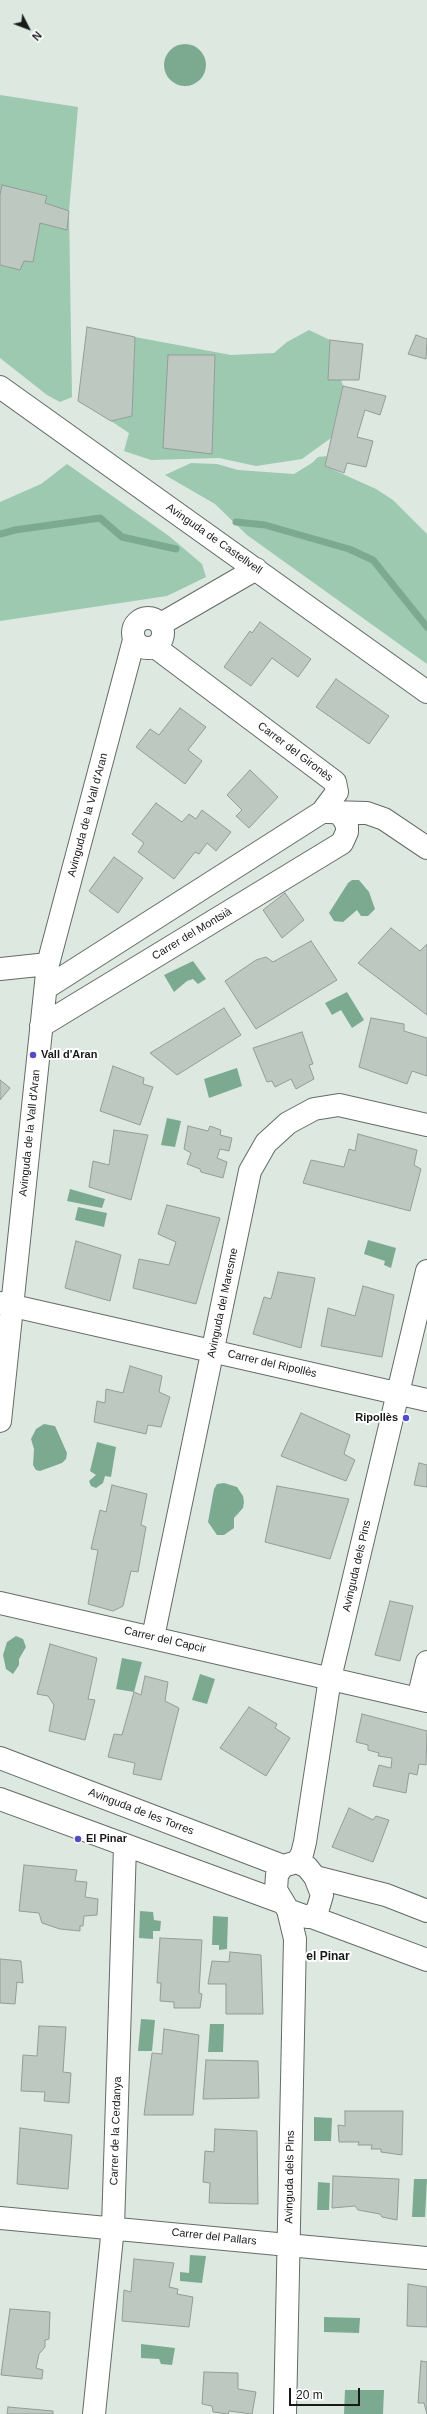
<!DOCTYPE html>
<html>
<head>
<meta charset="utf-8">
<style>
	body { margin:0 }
	#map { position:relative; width:427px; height:2414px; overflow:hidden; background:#dde8e1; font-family:Arial,sans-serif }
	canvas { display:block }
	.north { position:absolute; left:8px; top:8px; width:40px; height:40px; -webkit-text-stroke:3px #fff; paint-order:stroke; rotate:132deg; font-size:11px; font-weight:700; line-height:16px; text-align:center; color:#171a18 }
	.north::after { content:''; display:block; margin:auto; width:14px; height:18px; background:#171a18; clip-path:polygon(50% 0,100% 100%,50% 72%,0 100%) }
	.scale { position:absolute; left:289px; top:2388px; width:71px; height:18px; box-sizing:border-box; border:2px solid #171a18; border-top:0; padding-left:5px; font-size:12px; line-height:14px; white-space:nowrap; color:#171a18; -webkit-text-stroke:3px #fff; paint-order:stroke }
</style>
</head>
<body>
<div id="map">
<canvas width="427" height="2414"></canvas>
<div class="north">N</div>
<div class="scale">20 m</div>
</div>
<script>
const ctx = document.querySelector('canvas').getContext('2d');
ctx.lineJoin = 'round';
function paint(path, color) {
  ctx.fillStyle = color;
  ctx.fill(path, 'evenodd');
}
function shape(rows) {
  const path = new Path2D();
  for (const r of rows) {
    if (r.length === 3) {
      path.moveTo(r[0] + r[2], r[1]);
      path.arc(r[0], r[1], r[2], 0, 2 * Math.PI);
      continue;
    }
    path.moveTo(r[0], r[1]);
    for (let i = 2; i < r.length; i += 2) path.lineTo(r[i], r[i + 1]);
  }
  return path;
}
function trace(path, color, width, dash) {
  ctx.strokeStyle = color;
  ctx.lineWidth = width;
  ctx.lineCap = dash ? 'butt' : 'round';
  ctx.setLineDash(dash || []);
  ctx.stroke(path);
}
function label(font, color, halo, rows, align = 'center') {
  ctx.font = font + ' Arial,sans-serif';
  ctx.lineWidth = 4;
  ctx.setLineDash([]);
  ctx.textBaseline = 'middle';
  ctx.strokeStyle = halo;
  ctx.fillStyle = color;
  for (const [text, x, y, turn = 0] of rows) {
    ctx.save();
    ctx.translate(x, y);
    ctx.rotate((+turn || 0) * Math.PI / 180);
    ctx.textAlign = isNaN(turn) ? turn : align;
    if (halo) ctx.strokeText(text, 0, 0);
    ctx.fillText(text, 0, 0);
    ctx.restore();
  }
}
paint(shape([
	[0,95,78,107,69,211,72,397,60,402,47,395,0,358],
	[309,330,330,340,328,379,341,380,343,386,331,438,302,459,256,466,219,458,151,460,124,451,129,433,111,421,132,416,135,337,231,355,274,353,287,342],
	[327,456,325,466,376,489,393,500,427,534,427,664,247,535,215,504,165,475,191,463,217,464,238,470,294,474,312,463,318,457],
	[67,464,169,536,202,564,206,577,167,596,0,621,0,502,41,484]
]), '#9cc9af');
paint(shape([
	[185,65,21],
	[352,880,359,880,369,892,375,909,368,916,361,916,357,910,343,922,334,921,329,913,348,883],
	[193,961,206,979,198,984,193,979,187,981,174,992,164,975],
	[347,992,364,1020,352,1028,341,1010,332,1015,325,1003],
	[237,1068,242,1086,209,1098,204,1079],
	[167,1118,181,1121,175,1147,161,1145],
	[70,1189,105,1199,102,1208,67,1201],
	[78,1207,107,1213,104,1227,75,1220],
	[368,1240,396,1248,391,1268,384,1265,385,1261,364,1254],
	[44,1424,55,1426,67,1453,66,1459,62,1463,40,1471,36,1470,33,1465,34,1449,31,1439,36,1429],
	[97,1442,116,1447,111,1477,105,1476,103,1483,96,1488,91,1486,89,1481,96,1475,90,1471],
	[224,1483,237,1487,243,1496,244,1502,243,1508,234,1518,234,1528,224,1535,217,1535,208,1522,214,1489,217,1484],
	[16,1636,23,1639,26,1647,19,1659,19,1665,13,1674,6,1669,3,1655,7,1642],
	[122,1658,142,1662,134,1692,116,1689],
	[200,1674,215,1679,207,1704,192,1700],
	[140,1911,153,1912,154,1920,161,1921,160,1931,153,1931,153,1939,139,1938],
	[213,1916,228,1917,227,1949,219,1950,219,1945,212,1945],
	[141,2019,155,2020,152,2051,138,2051],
	[210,2024,224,2024,223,2052,208,2052],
	[314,2117,332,2118,331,2141,314,2141],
	[414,2179,427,2179,425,2217,412,2217],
	[318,2182,330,2183,329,2210,317,2210],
	[190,2255,206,2256,202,2283,180,2281,180,2272,189,2273],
	[324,2317,360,2318,359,2333,324,2332],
	[141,2344,175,2348,172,2365,161,2364,159,2359,141,2358],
	[345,2390,384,2390,383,2414,344,2414]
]), '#7caa90');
trace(shape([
	[236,522,265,525,349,549,373,560,427,627],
	[0,534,15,530,100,518,122,537,176,549]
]), '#7caa90', 7);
const building = shape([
	[2,185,47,196,45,203,69,211,67,230,40,223,33,262,24,261,20,270,0,265,0,195,2,185],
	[87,327,135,337,132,416,111,421,78,401,87,327],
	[416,335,427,339,426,359,408,354,416,335],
	[330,340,363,344,359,380,328,380,330,340],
	[168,355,215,355,212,454,163,448,168,355],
	[343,386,386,396,380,415,365,410,357,437,373,441,366,467,347,463,344,473,325,466,343,386],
	[260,622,311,659,298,677,272,658,251,686,224,667,250,631,252,633,260,622],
	[336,679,389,716,369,744,316,707,336,679],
	[180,708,206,727,188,750,202,761,185,784,136,747,150,729,159,735,180,708],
	[250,770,278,797,249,828,236,816,242,810,227,795,250,770],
	[156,803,182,822,189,814,196,819,202,810,231,832,216,851,207,843,199,854,195,852,174,879,138,852,144,843,132,834,156,803],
	[114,857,143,878,118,913,89,891,114,857],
	[285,893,304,920,282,938,263,910,285,893],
	[391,928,420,951,427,944,427,1015,358,963,391,928],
	[311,941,337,980,256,1029,225,981,256,960,266,957,273,962,311,941],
	[224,1008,241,1035,177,1075,150,1053,224,1008],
	[371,1018,404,1024,404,1031,427,1038,427,1076,412,1071,407,1084,359,1067,371,1018],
	[302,1032,313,1064,309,1065,314,1079,296,1089,291,1079,275,1087,272,1081,267,1082,253,1048,302,1032],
	[113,1066,144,1078,143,1084,153,1087,140,1125,100,1111,113,1066],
	[0,1080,10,1088,0,1100,0,1080],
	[188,1126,208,1131,210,1126,221,1130,220,1135,232,1138,229,1151,220,1149,217,1158,227,1162,223,1178,201,1172,200,1169,187,1164,191,1153,184,1149,188,1126],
	[114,1130,148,1135,131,1200,89,1187,93,1161,109,1165,114,1130],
	[358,1134,417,1150,414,1165,421,1169,410,1211,303,1183,311,1160,344,1167,349,1149,355,1151,358,1134],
	[167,1205,220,1218,196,1304,133,1288,139,1259,169,1265,176,1242,158,1234,167,1205],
	[76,1241,121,1255,110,1301,65,1288,76,1241],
	[278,1272,315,1278,301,1348,253,1334,264,1297,271,1299,278,1272],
	[363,1286,394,1295,382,1357,321,1346,328,1308,355,1316,363,1286],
	[130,1366,162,1376,159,1392,170,1397,161,1427,148,1425,146,1434,94,1422,97,1401,105,1403,106,1389,123,1393,130,1366],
	[301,1413,350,1435,344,1454,355,1460,346,1481,281,1456,301,1413],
	[419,1463,427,1465,427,1487,414,1485,419,1463],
	[112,1485,147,1494,141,1525,146,1527,138,1572,131,1571,123,1606,113,1611,88,1604,98,1550,91,1549,100,1510,106,1512,112,1485],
	[277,1486,349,1499,330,1559,265,1542,277,1486],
	[390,1601,413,1606,400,1661,375,1655,390,1601],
	[50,1644,97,1658,88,1699,95,1700,85,1740,49,1731,54,1705,48,1696,37,1694,50,1644],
	[145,1676,168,1682,165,1701,179,1708,161,1780,133,1774,135,1763,108,1757,114,1734,122,1735,134,1692,141,1695,145,1676],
	[249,1707,277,1724,275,1728,290,1738,266,1776,220,1748,249,1707],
	[362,1714,427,1731,426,1765,419,1764,417,1775,409,1773,406,1793,373,1786,379,1765,391,1768,392,1758,378,1756,379,1753,368,1750,368,1745,356,1742,362,1714],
	[349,1808,373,1820,376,1816,389,1820,373,1862,332,1847,349,1808],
	[24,1865,77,1870,75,1881,87,1882,85,1897,98,1899,97,1915,84,1916,83,1926,80,1926,80,1931,60,1929,42,1923,39,1913,19,1911,24,1865],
	[160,1938,202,1940,199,1993,202,1994,200,2008,174,2008,174,2002,160,2001,161,1983,157,1983,160,1938],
	[230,1952,261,1955,263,2014,226,2014,226,1984,208,1984,212,1961,229,1962,230,1952],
	[0,1959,21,1961,23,1983,17,1982,15,2004,0,2003,0,1959],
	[39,2026,66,2027,63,2072,71,2073,69,2103,44,2101,45,2092,21,2091,23,2055,37,2056,39,2026],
	[164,2029,199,2035,193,2115,144,2115,152,2053,162,2054,164,2029],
	[206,2060,258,2061,259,2098,203,2099,206,2060],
	[345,2111,403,2111,402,2155,381,2152,381,2149,371,2149,372,2145,358,2145,359,2142,339,2142,338,2125,345,2126,345,2111],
	[20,2128,72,2135,68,2189,17,2184,20,2128],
	[215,2129,257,2131,258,2204,209,2203,210,2183,203,2182,205,2151,214,2152,215,2129],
	[333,2176,399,2179,397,2220,382,2217,380,2214,358,2210,355,2206,332,2208,333,2176],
	[134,2259,174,2263,169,2287,178,2289,177,2294,193,2297,189,2327,122,2321,124,2290,131,2292,134,2259],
	[408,2284,427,2287,427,2327,407,2326,408,2284],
	[10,2309,50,2312,49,2339,45,2340,45,2347,39,2354,36,2368,43,2370,42,2379,1,2375,10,2309],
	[421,2361,427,2362,427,2414,424,2403,418,2403,421,2361],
	[204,2372,238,2373,238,2389,256,2392,252,2414,229,2411,228,2414,213,2412,212,2406,202,2404,204,2372],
	[8,2407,53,2411,53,2414,7,2414,8,2407]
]);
paint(building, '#bdc8c1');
trace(building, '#939d97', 1);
const minor = shape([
	[0,387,427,692],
	[148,633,15],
	[161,624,256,569],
	[328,812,367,813,384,819,427,848],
	[0,969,48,964],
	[46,988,322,812,337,792,335,782,155,647],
	[41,1026,342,843,347,832,347,826,344,819,337,812],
	[0,1303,427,1400],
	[0,1421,48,964,134,640],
	[0,1603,427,1701],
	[153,1637,250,1171,266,1143,288,1123,314,1109,339,1105,427,1125],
	[418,1699,427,1662],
	[0,1758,283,1866],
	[0,1799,281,1902],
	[297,1862,302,1854,305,1842,330,1678,427,1271],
	[297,1862,307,1867,315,1877,322,1895,317,1912,307,1917,288,1910,276,1890,277,1875,283,1866,297,1862],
	[315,1877,386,1895,427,1911],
	[309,1916,427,1960],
	[0,2218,427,2258],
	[94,2414,113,2227,125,1846],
	[285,2414,295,1939,288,1910]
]);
trace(minor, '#636c66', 24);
trace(minor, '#fff', 22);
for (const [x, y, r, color] of [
	[33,1055,4,"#534cc3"],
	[406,1418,4,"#534cc3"],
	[78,1839,4,"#534cc3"]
]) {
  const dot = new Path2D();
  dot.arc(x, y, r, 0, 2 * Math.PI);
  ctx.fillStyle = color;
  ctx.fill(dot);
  trace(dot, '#fff', 1.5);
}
label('11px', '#171a18', '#fff', [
	["Avinguda de Castellvell",214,539,35],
	["Carrer del Gironès",295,752,37],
	["Avinguda de la Vall d'Aran",88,815,-75],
	["Carrer del Montsià",192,934,-31],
	["Avinguda de la Vall d'Aran",30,1133,-84],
	["Avinguda del Maresme",223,1303,-78],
	["Carrer del Ripollès",272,1364,13],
	["Avinguda dels Pins",357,1566,-77],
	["Carrer del Capcir",165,1640,13],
	["Avinguda de les Torres",141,1812,21],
	["Carrer de la Cerdanya",116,2131,-88],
	["Avinguda dels Pins",290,2177,-89],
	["Carrer del Pallars",214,2237,6]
]);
label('bold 11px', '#171a18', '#fff', [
	["Vall d'Aran",41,1055],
	["Ripollès",398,1418,"right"],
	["El Pinar",86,1839]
], 'left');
label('bold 12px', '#171a18', '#fff', [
	["el Pinar",328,1957]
]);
</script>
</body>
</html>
